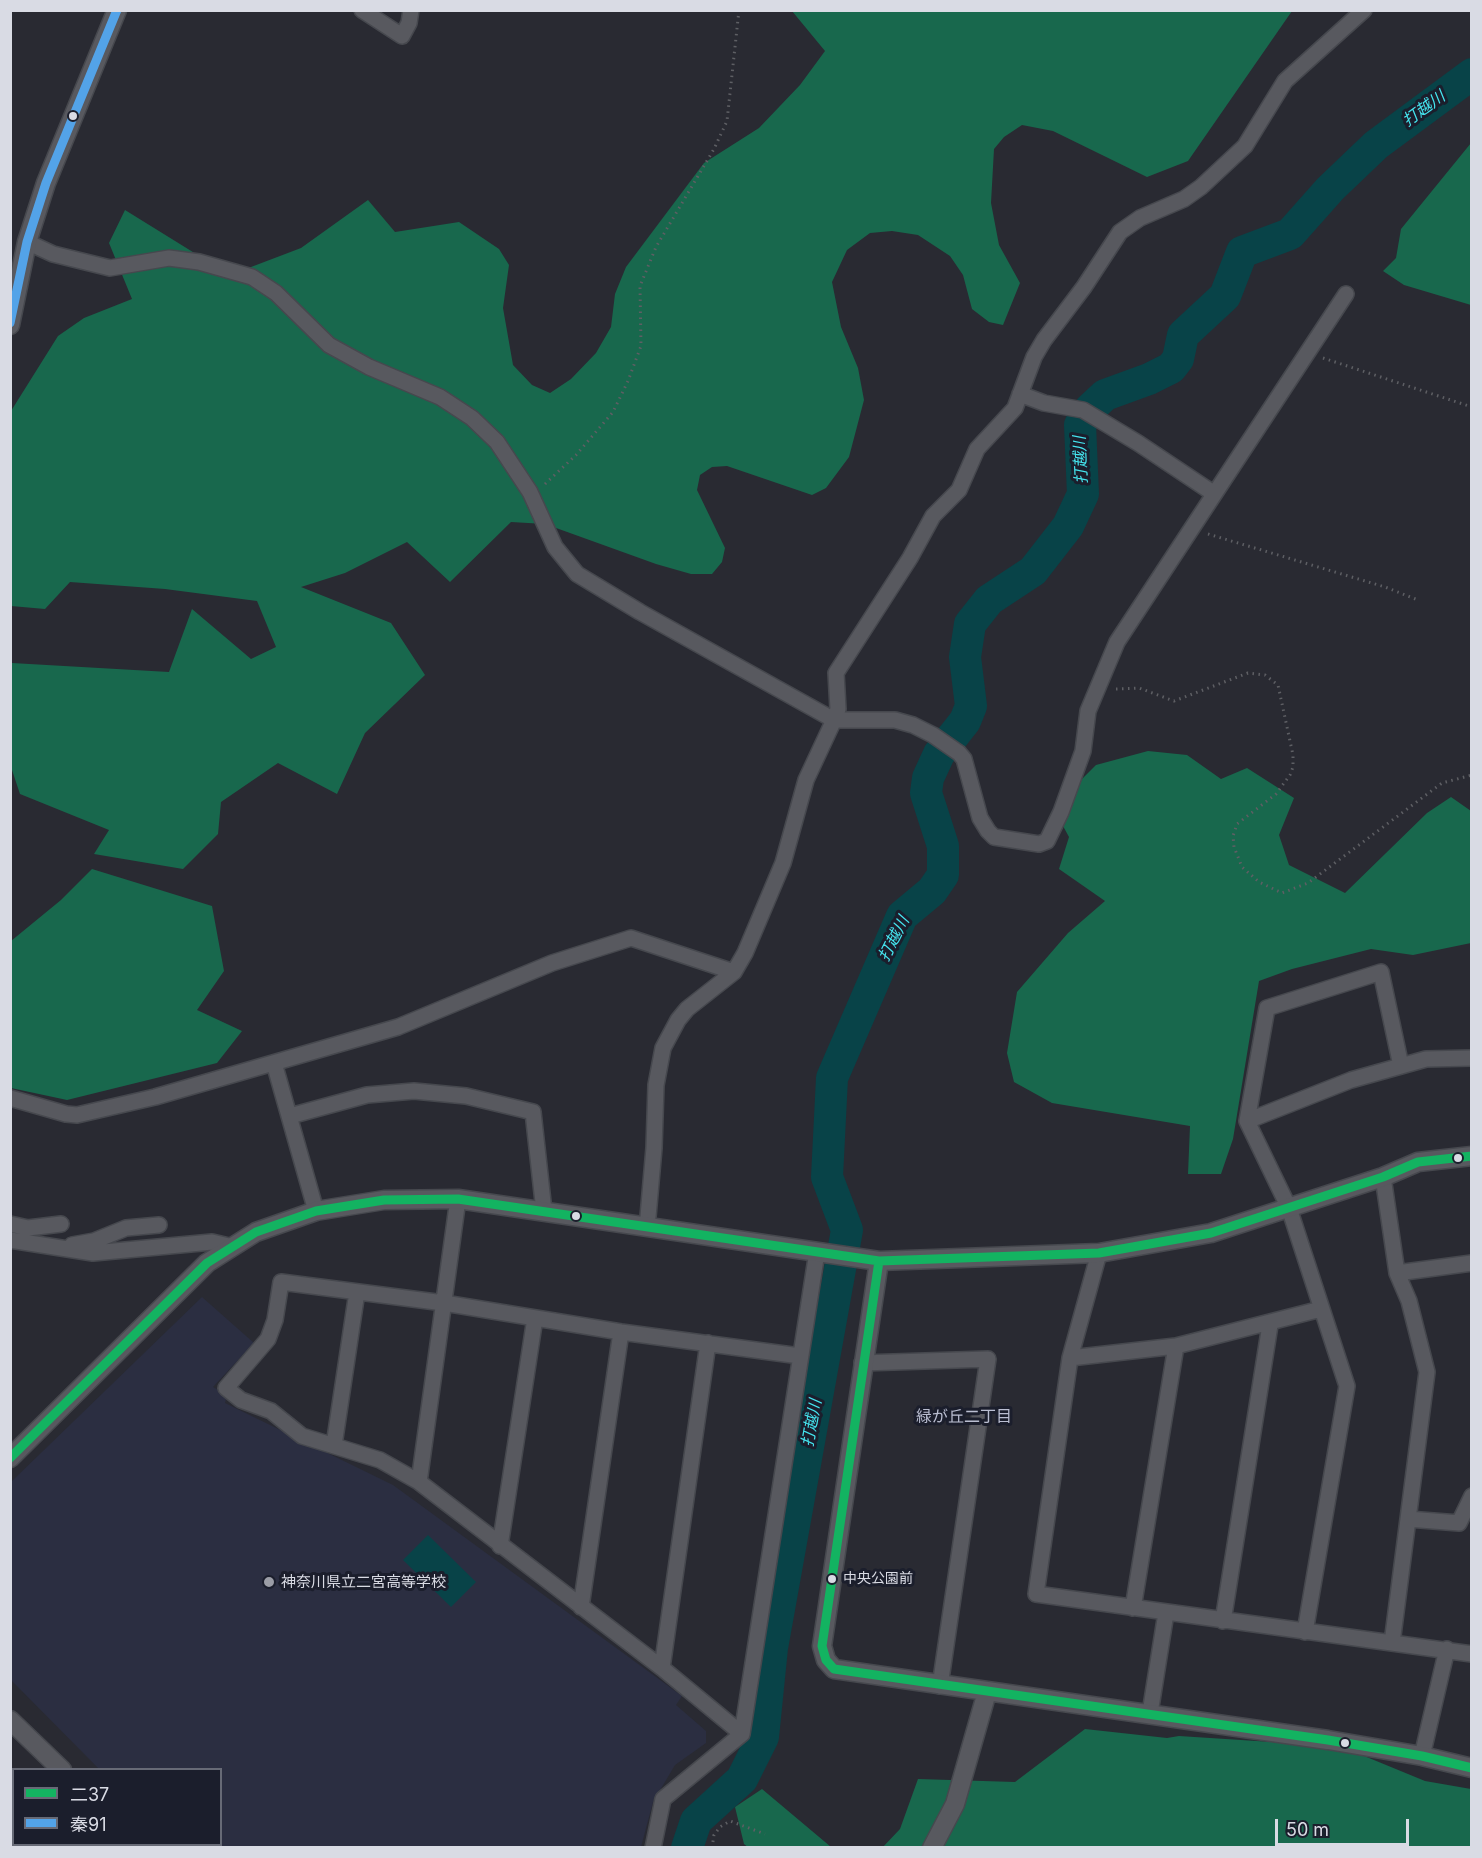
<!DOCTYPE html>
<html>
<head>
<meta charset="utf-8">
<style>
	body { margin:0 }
	#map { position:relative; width:1482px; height:1858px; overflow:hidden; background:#292a32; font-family:Inter,"Noto Sans JP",sans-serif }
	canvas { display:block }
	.frame { position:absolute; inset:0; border:12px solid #d9dbe4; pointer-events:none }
	.legend { position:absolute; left:12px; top:1768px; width:210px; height:78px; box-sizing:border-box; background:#1b1e2c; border:2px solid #676a76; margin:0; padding:8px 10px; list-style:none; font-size:18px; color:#d9dbe4 }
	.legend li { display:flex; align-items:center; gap:12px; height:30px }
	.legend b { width:30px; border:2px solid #676a76 }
	.scale { position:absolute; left:1275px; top:1819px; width:134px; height:27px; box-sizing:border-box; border:3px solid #d9dbe4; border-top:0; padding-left:8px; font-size:18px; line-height:21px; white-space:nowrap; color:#d9dbe4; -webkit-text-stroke:4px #1b1e2c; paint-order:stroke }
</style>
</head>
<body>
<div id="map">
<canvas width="1482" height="1858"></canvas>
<div class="frame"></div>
<ul class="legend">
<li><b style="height:8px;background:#13b361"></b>二37</li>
<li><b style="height:8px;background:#53a3e8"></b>秦91</li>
</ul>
<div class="scale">50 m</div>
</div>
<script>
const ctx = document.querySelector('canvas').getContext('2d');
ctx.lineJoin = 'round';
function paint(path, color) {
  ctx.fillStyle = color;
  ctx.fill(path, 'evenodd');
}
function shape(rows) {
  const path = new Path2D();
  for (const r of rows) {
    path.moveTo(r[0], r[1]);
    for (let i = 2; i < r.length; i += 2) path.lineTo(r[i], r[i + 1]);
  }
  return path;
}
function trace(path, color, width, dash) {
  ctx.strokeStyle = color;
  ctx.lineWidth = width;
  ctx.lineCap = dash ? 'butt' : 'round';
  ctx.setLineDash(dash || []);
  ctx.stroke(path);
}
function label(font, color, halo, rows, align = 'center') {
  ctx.font = font + ' Inter,"Noto Sans JP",sans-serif';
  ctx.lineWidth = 6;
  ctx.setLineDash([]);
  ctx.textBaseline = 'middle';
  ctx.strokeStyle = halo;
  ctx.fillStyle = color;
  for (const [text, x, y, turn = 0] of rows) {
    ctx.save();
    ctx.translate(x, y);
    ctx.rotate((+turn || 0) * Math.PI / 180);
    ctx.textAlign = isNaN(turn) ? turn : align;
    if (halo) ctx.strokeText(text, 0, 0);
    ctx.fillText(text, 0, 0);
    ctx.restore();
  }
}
paint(shape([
	[202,1297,254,1343,213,1387,227,1395,225,1403,393,1485,682,1696,676,1705,706,1731,706,1743,675,1765,653,1802,641,1847,181,1847,178,1845,220,1844,220,1770,99,1769,11,1680,11,1482]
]), '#2b2e41');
paint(shape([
	[792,11,1292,11,1188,161,1147,177,1053,131,1022,125,1004,137,994,149,991,203,999,245,1020,283,1003,325,989,322,972,309,963,275,950,256,918,235,892,231,870,233,847,250,832,282,841,327,858,368,864,400,849,457,826,488,812,495,727,466,712,467,700,475,697,490,725,548,722,562,712,574,691,574,656,564,545,524,511,522,450,582,407,542,345,573,301,587,391,623,425,675,365,733,337,794,278,763,221,802,218,834,183,869,94,854,109,830,20,794,11,767,12,663,169,672,192,609,251,659,276,647,257,601,165,589,70,582,45,609,11,606,11,411,58,336,84,318,132,299,109,243,125,210,230,275,301,248,368,200,395,232,459,222,499,249,509,265,503,308,513,365,532,385,550,393,571,379,596,353,611,327,615,294,626,267,704,163,759,128,800,85,825,51],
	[1471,143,1471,305,1404,285,1383,271,1396,258,1401,229],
	[1148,751,1187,755,1221,779,1247,768,1294,798,1279,835,1289,865,1345,893,1427,813,1451,797,1471,811,1471,943,1413,955,1371,949,1292,969,1259,981,1233,1139,1221,1174,1188,1174,1190,1126,1052,1103,1014,1082,1007,1053,1017,992,1068,933,1105,901,1059,869,1069,837,1063,826,1071,790,1096,765],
	[92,869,212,906,224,971,197,1010,242,1031,217,1063,67,1100,11,1088,11,941,61,900],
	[1085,1729,1167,1738,1179,1736,1303,1744,1352,1751,1425,1781,1471,1789,1471,1847,882,1848,900,1829,918,1779,1015,1782],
	[762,1789,831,1847,749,1848,744,1844,735,1807]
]), '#18684d');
paint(shape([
	[428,1535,476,1582,451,1607,403,1560]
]), '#084348');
trace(shape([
	[687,1848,696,1821,742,1779,763,1737,772,1648,847,1230,827,1177,832,1078,902,916,932,891,943,875,943,846,926,793,928,778,939,754,965,721,971,706,965,657,970,624,989,600,1033,571,1068,526,1083,494,1080,425,1090,409,1105,395,1149,379,1171,368,1178,359,1183,335,1225,296,1242,252,1290,234,1330,189,1376,145,1472,74]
]), '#084348', 32);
const minor = shape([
	[362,10,402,36,409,23,411,10],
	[27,242,53,254,110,268,169,258,199,262,252,277,276,293,329,345,369,367,440,397,472,418,497,442,530,492,555,547,577,574,640,612,834,720,895,720,913,725,933,735,959,753,964,759,980,818,988,831,994,837,1039,844,1047,841,1061,812,1083,751,1088,711,1117,642,1346,294],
	[1020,394,1044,403,1083,410,1138,443,1213,493],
	[274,1063,316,1211],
	[10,1098,66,1114,77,1115,155,1097,398,1027,552,963,631,938,734,972],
	[290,1116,367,1095,414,1091,466,1096,533,1112,544,1211],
	[1247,1121,1351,1080,1426,1059,1472,1058],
	[1383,1177,1397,1273,1409,1301,1427,1372,1392,1643],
	[458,1199,419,1482,662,1668,742,1734],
	[10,1224,28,1228,61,1224],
	[647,1228,654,1148,656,1085,663,1048,678,1020,687,1009,734,972,745,953,783,863,806,780,834,720,838,709,836,673,910,558,933,516,959,490,977,449,1015,408,1034,357,1044,340,1084,287,1120,232,1140,218,1184,199,1201,187,1245,146,1285,81,1364,10],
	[10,1240,93,1253,212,1242,233,1247],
	[72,1245,94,1241,126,1228,159,1225],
	[1099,1253,1070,1358,1036,1594,1472,1654],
	[1397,1273,1472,1263],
	[1070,1358,1176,1346,1321,1309],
	[862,1363,988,1359,940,1686],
	[334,1445,357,1292],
	[419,1482,380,1460,302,1436,271,1411,241,1400,226,1388,268,1339,275,1320,281,1282,444,1303,621,1332,800,1356],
	[1408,1519,1459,1523,1472,1496],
	[500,1546,535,1318],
	[581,1607,621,1332],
	[1133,1608,1176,1346],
	[1223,1621,1270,1325],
	[1305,1632,1347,1386,1289,1208,1247,1121,1267,1008,1381,972,1401,1066],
	[662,1668,708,1343],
	[1150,1713,1166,1613],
	[1422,1756,1447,1649],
	[653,1848,663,1799,742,1734,817,1252]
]);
const tertiary = shape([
	[10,325,27,242,46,183,117,10],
	[879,1261,822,1646,826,1660,834,1669,1328,1740,1422,1756,1472,1768],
	[10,1458,207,1263,256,1232,316,1211,384,1200,458,1199,879,1261,1099,1253,1211,1233,1383,1177,1418,1162,1472,1156],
	[10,1720,62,1770],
	[140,1844,143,1848],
	[932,1848,955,1804,987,1692]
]);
trace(minor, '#46484e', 18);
trace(tertiary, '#46484e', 21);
trace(shape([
	[1323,358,1472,407],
	[545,484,576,455,613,412,628,381,641,346,640,286,656,247,714,149,727,121,739,10],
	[1208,534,1385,587,1418,600],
	[1116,689,1139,688,1174,701,1248,673,1265,675,1278,685,1293,755,1293,767,1290,775,1276,794,1237,824,1233,836,1234,847,1242,867,1259,882,1282,893,1308,883,1442,783,1472,775],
	[712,1848,714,1835,720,1827,730,1821,765,1834]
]), '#5e5f64', 3, [1.5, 4.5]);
trace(minor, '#58595f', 15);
trace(tertiary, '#58595f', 18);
trace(shape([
	[879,1261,822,1646,826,1660,834,1669,1328,1740,1422,1756,1472,1768],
	[10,1458,207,1263,256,1232,316,1211,384,1200,458,1199,879,1261,1099,1253,1211,1233,1383,1177,1418,1162,1472,1156]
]), '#13b361', 9);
trace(shape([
	[10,323,27,242,46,183,117,10]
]), '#53a3e8', 9);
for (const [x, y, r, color] of [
	[73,116,5,"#d9dbe4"],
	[1458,1158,5,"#d9dbe4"],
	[576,1216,5,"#d9dbe4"],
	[832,1579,5,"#d9dbe4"],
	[269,1582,6,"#9b9da6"],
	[1345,1743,5,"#d9dbe4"]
]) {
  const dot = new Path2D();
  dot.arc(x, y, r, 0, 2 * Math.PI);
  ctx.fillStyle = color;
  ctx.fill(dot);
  trace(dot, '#1b1e2c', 2);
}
label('14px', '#d9dbe4', '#1b1e2c', [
	["中央公園前",843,1579]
], 'left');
label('15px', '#d9dbe4', '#1b1e2c', [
	["神奈川県立二宮高等学校",281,1582]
], 'left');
label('italic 16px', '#45e5ef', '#1b1e2c', [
	["打越川",1424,109,-36],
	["打越川",1081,460,-93],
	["打越川",894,939,-63],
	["打越川",812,1423,-80]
]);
label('16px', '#babed1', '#1b1e2c', [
	["緑が丘二丁目",964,1417]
]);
</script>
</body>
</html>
